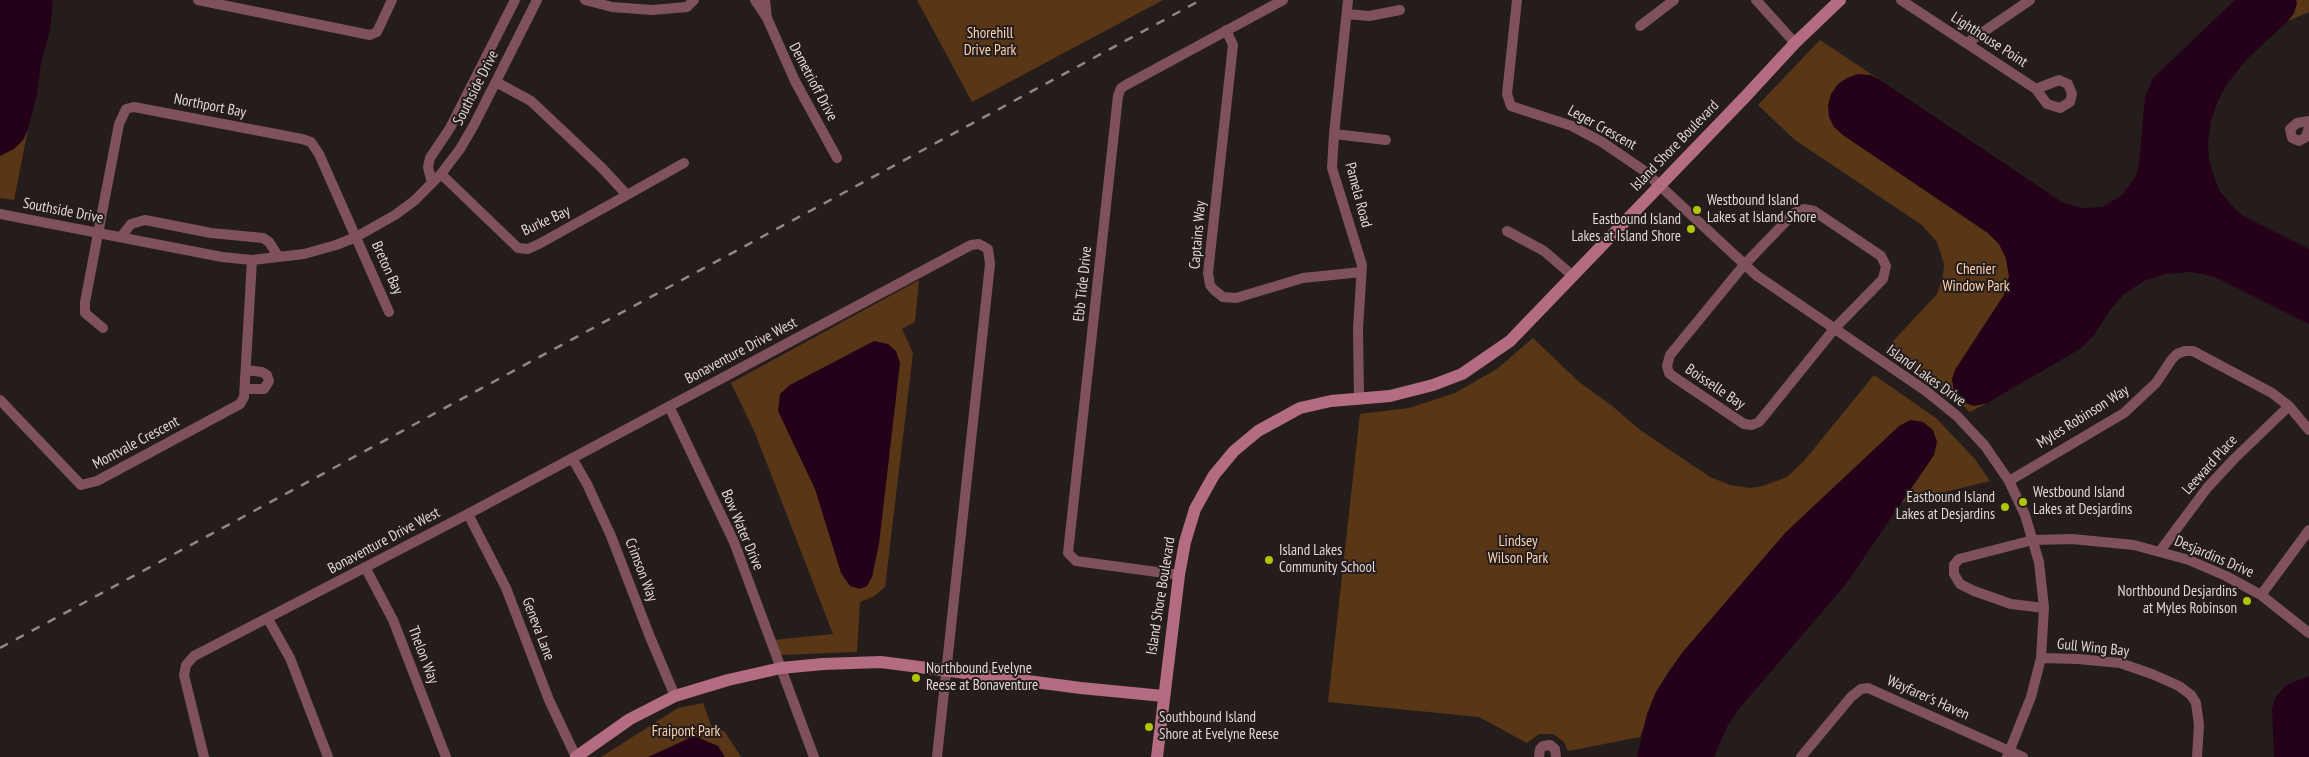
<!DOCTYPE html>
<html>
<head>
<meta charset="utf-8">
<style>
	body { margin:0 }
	canvas { display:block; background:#251d1c }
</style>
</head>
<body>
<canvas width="2309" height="757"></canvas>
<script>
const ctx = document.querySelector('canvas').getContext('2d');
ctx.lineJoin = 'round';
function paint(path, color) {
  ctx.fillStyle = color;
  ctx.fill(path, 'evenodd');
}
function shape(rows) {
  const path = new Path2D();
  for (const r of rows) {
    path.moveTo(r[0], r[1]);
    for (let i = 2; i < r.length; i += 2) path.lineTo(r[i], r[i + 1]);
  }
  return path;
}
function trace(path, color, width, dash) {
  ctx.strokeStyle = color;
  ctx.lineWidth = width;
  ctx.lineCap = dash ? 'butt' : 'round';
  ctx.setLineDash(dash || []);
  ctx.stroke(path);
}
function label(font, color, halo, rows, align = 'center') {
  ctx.font = font + ' "PT Sans Narrow",sans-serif';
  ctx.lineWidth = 4;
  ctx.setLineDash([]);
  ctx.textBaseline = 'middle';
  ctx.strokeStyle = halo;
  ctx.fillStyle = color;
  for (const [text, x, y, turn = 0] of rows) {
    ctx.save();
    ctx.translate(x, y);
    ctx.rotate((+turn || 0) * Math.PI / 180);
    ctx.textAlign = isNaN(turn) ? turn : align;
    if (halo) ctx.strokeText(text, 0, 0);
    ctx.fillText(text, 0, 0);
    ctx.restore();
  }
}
paint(shape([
	[917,0,1163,0,972,102],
	[2296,0,2309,0,2309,12,2288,21,2294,13],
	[1820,40,1880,80,1870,75,1843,135,1988,233,1999,244,2006,258,2009,276,2004,295,1955,370,1981,405,1987,403,1970,412,1940,386,1886,349,1937,294,1943,276,1944,264,1937,242,1922,225,1795,140,1758,105],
	[28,129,14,200,0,198,0,156,23,140],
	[919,280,915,322,902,329,913,353,885,587,873,597,860,602,857,652,780,655,774,640,833,634,755,433,731,383],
	[1533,338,1579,382,1611,405,1640,430,1710,477,1730,485,1750,488,1763,486,1787,477,1804,461,1874,375,1936,418,1974,458,1990,481,1901,503,1934,455,1786,532,1682,653,1668,672,1656,692,1640,737,1568,751,1564,742,1553,734,1539,734,1527,743,1479,717,1328,702,1360,414,1409,408,1455,393,1497,369],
	[703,703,711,725,725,732,741,757,601,757,678,708]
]), '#593616');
paint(shape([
	[0,0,53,0,50,31,41,63,37,95,28,129,23,140,14,149,0,156],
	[2235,0,2296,0,2297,3,2294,13,2288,21,2247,59,2227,84,2218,101,2211,121,2208,143,2209,161,2219,190,2235,209,2245,217,2309,249,2309,324,2215,277,2191,272,2166,274,2144,281,2124,294,2111,309,2094,335,2080,349,1987,403,1974,406,1962,402,1954,392,1952,379,1955,370,2004,295,2009,276,2006,258,1999,244,1988,233,1843,135,1834,127,1829,117,1828,105,1831,94,1838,84,1847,78,1858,74,1870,75,1880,80,2062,202,2082,208,2102,207,2122,195,2136,176,2139,163,2145,97,2153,78],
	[874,341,888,344,896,351,900,363,879,544,872,577,867,586,860,589,850,586,841,573,815,489,778,411,780,394,790,385],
	[1910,420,1923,422,1933,430,1937,442,1934,455,1846,584,1738,710,1728,725,1714,757,1637,757,1647,714,1656,692,1682,653,1786,532,1899,426],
	[2309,676,2309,757,2274,757,2272,709,2275,698,2286,685],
	[694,736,718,746,725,757,648,757]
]), '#240019');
trace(shape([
	[198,0,370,35,377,32,392,0],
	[585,0,612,7,652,10,687,7,694,0],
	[755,0,767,18,795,81,837,158],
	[765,0,767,18],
	[1348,0,1334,134,1332,168,1362,265,1358,329,1359,397],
	[1517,0,1507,94,1511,106,1572,126,1602,142,1643,170,1756,275,1926,391,1957,416,1985,446,2009,481,2025,515,2039,562,2044,608,2041,658,2031,697,2007,757],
	[1756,0,1795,43],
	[1901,0,2036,89,2047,104,2060,108,2070,102,2072,94,2068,84,2059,80,2036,89],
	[1347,14,1369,16,1400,10],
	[1640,26,1674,0],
	[1226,30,1233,45,1208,273,1210,285,1214,290,1223,297,1236,298,1303,278,1361,272],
	[1967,43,2030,0],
	[2309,121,2297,123,2290,129,2292,138,2299,141,2306,137,2309,127],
	[1334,134,1386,140],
	[441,174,518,248,528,249,539,244,627,195,602,168,531,101,496,82],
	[432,183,428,167,430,158,450,128,515,0],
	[627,195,684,163],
	[1804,209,1814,211,1881,256,1886,266,1883,279,1835,328,1759,422,1752,425,1744,424,1674,377,1669,373,1667,366,1670,355,1744,265,1794,213,1804,209],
	[0,214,222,257,252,260,304,254,336,245,356,237,395,215,414,201,441,174,460,149,474,125,537,0],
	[1507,231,1544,251,1573,276],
	[121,237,131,224,145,220,211,233,263,238,269,242,278,256],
	[103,328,85,313,85,302,119,124,126,109,134,107,302,139,311,142,319,154,389,312],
	[245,389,264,389,269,381,267,375,262,372,246,370],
	[0,400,81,485,97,481,240,404,244,397,252,260],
	[669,406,734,542,814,757],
	[572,458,587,484,611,536,650,637,675,696],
	[2009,481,2124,413,2156,383,2172,359,2177,354,2185,351,2193,351,2272,393,2289,406,2309,430],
	[468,514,506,588,549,700,576,757],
	[2160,551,2207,488,2234,459,2289,406],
	[365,567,393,620,446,757],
	[1179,575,1076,561,1068,553,1118,96,1121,88,1126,85,1283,0],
	[2261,595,2309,530],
	[2044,608,2011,604,1974,591,1960,584,1954,574,1954,565,1959,559,2033,540,2072,539,2134,545,2189,560,2226,576,2261,595,2309,633],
	[268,619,290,658,328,757],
	[2041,658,2078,659,2120,663,2152,674,2179,686,2191,695,2196,703,2199,725,2197,757],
	[204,757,184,675,186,665,194,656,468,514,971,245,979,244,988,249,990,264,937,757],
	[1539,757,1540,749,1543,746,1550,745,1555,749,1556,757],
	[1801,757,1851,697,1861,689,1868,688,2023,757]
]), '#7e515d', 10);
trace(shape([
	[576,757,630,719,675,696,728,680,781,668,823,664,881,662,1081,688,1163,696],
	[1157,757,1179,575,1185,542,1195,509,1214,475,1234,451,1258,431,1300,408,1331,401,1390,396,1433,385,1462,374,1510,341,1746,96,1795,43,1840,0]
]), '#b36c81', 12);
trace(shape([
	[0,648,1201,0]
]), '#8f8887', 2.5, [9, 9]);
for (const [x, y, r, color] of [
	[1697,210,5,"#b0c503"],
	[1691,229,5,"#b0c503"],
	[2023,502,5,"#b0c503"],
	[2005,507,5,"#b0c503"],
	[1269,560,5,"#b0c503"],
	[2247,601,5,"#b0c503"],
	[916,678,5,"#b0c503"],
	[1149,727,5,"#b0c503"]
]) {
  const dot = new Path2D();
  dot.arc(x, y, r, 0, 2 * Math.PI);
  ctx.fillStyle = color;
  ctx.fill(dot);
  trace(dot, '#251d1c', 2);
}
label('15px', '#fdd3b2', '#251d1c', [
	["Shorehill",990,34],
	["Drive Park",990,51],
	["Chenier",1976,270],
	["Window Park",1976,287],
	["Lindsey",1518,542],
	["Wilson Park",1518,559],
	["Fraipont Park",686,732]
]);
label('15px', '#dfd9d8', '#251d1c', [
	["Lighthouse Point",1989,40,33],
	["Demetrioff Drive",813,82,62],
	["Southside Drive",476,88,-63],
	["Northport Bay",210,106,11],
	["Leger Crescent",1602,128,29],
	["Island Shore Boulevard",1675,146,-46],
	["Pamela Road",1358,195,75],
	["Southside Drive",63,211,11],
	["Burke Bay",546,221,-25],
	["Captains Way",1198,235,-85],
	["Breton Bay",387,268,66],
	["Ebb Tide Drive",1083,284,-84],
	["Bonaventure Drive West",741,351,-28],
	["Island Lakes Drive",1926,376,36],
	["Boisselle Bay",1715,387,34],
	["Myles Robinson Way",2083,417,-32],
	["Montvale Crescent",136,443,-28],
	["Leeward Place",2210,465,-48],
	["Bow Water Drive",742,530,67],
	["Bonaventure Drive West",384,541,-28],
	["Desjardins Drive",2214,557,23],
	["Crimson Way",641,570,69],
	["Island Shore Boulevard",1161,596,-81],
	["Geneva Lane",538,629,69],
	["Gull Wing Bay",2093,648,6],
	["Thelon Way",423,655,69],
	["Wayfarer's Haven",1928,698,24]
]);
label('15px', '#dfd9d8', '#251d1c', [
	["Westbound Island",1707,201],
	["Lakes at Island Shore",1707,218],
	["Eastbound Island",1681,220,"right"],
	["Lakes at Island Shore",1681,237,"right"],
	["Westbound Island",2033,493],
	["Lakes at Desjardins",2033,510],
	["Eastbound Island",1995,498,"right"],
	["Lakes at Desjardins",1995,515,"right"],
	["Island Lakes",1279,551],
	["Community School",1279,568],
	["Northbound Desjardins",2237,592,"right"],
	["at Myles Robinson",2237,609,"right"],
	["Northbound Evelyne",926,669],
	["Reese at Bonaventure",926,686],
	["Southbound Island",1159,718],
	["Shore at Evelyne Reese",1159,735]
], 'left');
</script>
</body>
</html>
